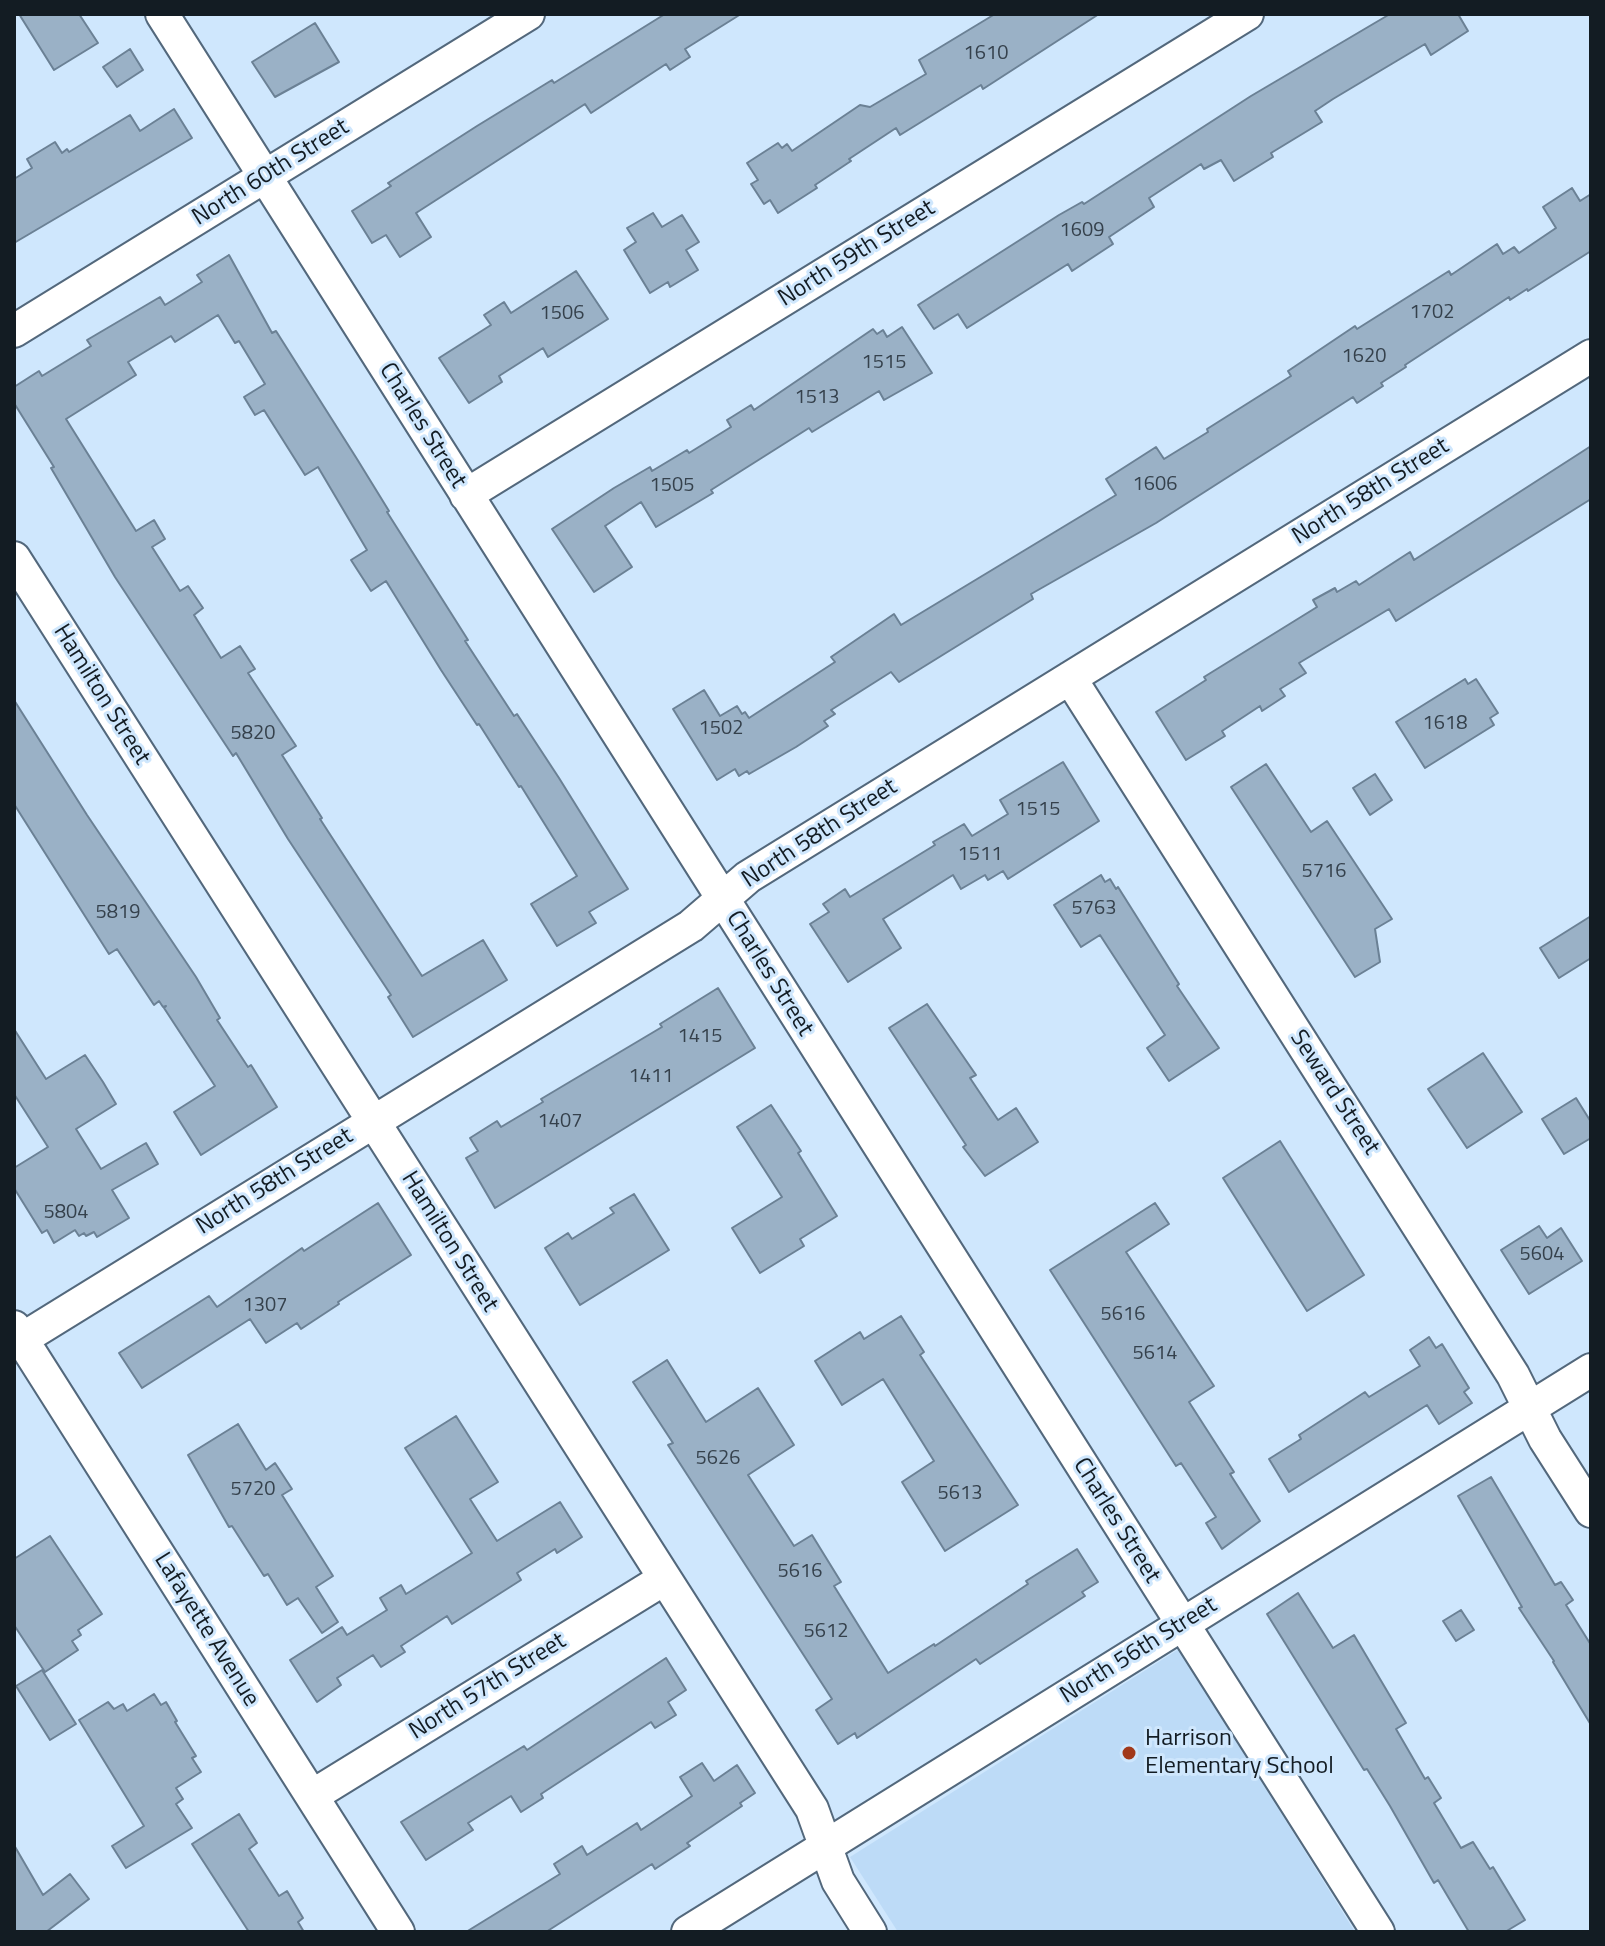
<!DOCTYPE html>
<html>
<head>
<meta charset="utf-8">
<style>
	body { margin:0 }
	#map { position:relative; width:1605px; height:1946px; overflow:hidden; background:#cfe7fd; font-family:"Titillium Web",sans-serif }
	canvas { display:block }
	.frame { position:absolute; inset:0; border:16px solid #131c23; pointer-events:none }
</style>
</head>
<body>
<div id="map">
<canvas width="1605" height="1946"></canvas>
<div class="frame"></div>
</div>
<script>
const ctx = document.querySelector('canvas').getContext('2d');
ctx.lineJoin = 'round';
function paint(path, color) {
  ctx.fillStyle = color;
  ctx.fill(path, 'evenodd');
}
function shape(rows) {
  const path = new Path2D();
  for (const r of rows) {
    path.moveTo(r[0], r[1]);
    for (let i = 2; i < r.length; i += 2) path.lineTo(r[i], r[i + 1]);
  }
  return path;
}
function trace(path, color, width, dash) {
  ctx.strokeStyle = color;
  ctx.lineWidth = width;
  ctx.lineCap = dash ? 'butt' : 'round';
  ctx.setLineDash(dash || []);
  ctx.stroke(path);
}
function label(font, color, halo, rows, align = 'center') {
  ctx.font = font + ' "Titillium Web",sans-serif';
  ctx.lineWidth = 6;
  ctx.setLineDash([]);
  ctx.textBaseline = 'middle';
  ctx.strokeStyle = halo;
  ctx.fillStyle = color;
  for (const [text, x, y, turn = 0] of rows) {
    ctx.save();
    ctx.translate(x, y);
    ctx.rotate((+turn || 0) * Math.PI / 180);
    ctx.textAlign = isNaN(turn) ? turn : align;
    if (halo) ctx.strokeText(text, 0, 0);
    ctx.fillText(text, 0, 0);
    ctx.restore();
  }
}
paint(shape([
	[1179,1649,1355,1932,898,1932,850,1857]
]), '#bddbf7');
const building = shape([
	[19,14,79,14,98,43,54,70,19,14],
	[665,14,741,14,685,49,690,57,670,70,666,64,591,113,585,104,416,213,431,237,400,257,386,235,372,243,352,211,391,186,388,183,477,126,552,80,554,83,665,14],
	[995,14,1099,14,983,89,981,85,900,135,896,128,849,159,851,161,815,185,817,188,778,213,770,200,764,204,751,184,758,180,747,163,778,143,782,148,787,144,792,151,860,105,870,107,926,74,919,60,995,14],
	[1390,14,1458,14,1468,31,1431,55,1425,44,1333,99,1315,111,1322,122,1271,153,1273,157,1234,181,1221,160,1204,169,1201,164,1149,198,1154,207,1109,237,1113,244,1072,271,1068,264,967,328,958,314,934,329,918,305,1059,215,1082,202,1084,204,1251,96,1390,14],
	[315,23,339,62,275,97,252,62,315,23],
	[130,49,143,70,117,87,103,67,130,49],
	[174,109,192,138,14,243,14,179,32,168,27,159,55,142,62,153,67,149,69,152,130,115,140,131,174,109],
	[1572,188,1580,201,1591,194,1591,251,1528,291,1527,289,1510,300,1509,297,1405,365,1406,367,1381,383,1383,386,1357,403,1353,397,1156,523,1031,594,1033,599,899,682,891,672,831,710,835,714,824,721,828,726,796,747,749,774,747,771,739,776,735,769,717,780,673,709,704,690,720,716,737,706,742,714,745,712,749,718,835,662,831,657,894,614,901,625,1116,495,1106,479,1156,447,1164,459,1208,432,1207,429,1291,376,1288,371,1355,326,1357,329,1449,271,1451,275,1497,244,1503,254,1514,247,1519,253,1556,228,1543,207,1572,188],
	[653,213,662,227,682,215,699,242,686,250,698,270,670,287,668,282,650,293,624,250,636,242,627,228,653,213],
	[229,255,272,333,276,331,357,459,389,511,387,512,468,640,465,641,514,716,517,714,559,778,628,889,589,912,596,923,557,946,531,904,577,876,521,786,519,787,479,724,477,725,441,670,386,581,371,591,351,560,367,550,318,467,305,475,264,410,255,415,244,397,265,384,239,341,235,343,218,315,175,342,171,336,128,362,136,375,66,419,136,531,154,520,165,539,152,547,180,591,188,586,203,608,194,615,221,658,240,646,255,669,248,673,296,746,282,755,322,818,320,819,422,976,483,940,507,980,413,1037,388,997,391,995,288,839,236,753,233,756,115,577,51,468,54,467,14,403,14,387,39,371,42,376,91,346,87,340,160,297,165,305,202,282,197,275,229,255],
	[576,271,608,319,548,357,543,348,499,376,502,382,469,403,439,358,491,325,484,315,504,302,511,313,576,271],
	[902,327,932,373,884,400,879,391,812,432,809,428,711,490,713,493,656,527,641,502,605,526,632,567,594,592,552,529,614,488,650,467,652,471,687,450,689,453,731,427,727,420,751,405,754,410,873,329,877,334,883,330,887,337,902,327],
	[1591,446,1591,499,1396,621,1389,609,1299,663,1306,673,1280,689,1285,696,1262,711,1260,706,1222,731,1225,736,1186,760,1156,712,1206,680,1204,677,1317,607,1313,600,1335,588,1337,592,1356,581,1359,585,1410,552,1414,560,1591,446],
	[1465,679,1468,684,1476,679,1498,713,1490,718,1494,725,1425,768,1396,722,1465,679],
	[14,700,87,815,196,977,220,1018,217,1020,248,1067,251,1065,277,1107,201,1155,174,1112,215,1086,164,1008,166,1006,163,1007,159,1001,154,1005,117,949,109,954,14,804,14,700],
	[1063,762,1099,821,1008,879,1003,871,988,880,985,875,961,889,953,875,883,919,901,948,848,982,810,924,829,912,823,904,845,889,850,897,935,845,933,842,964,824,972,836,1008,814,1000,800,1063,762],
	[1266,764,1311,832,1327,821,1392,919,1375,929,1380,962,1355,977,1231,787,1266,764],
	[1375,774,1392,800,1370,815,1353,788,1375,774],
	[1101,875,1105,882,1110,879,1116,889,1118,887,1179,984,1177,986,1219,1048,1169,1081,1147,1048,1165,1035,1100,935,1081,947,1054,905,1101,875],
	[1591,916,1591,958,1559,978,1540,948,1591,916],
	[718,988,755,1048,495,1208,466,1158,478,1151,470,1138,497,1121,501,1127,543,1102,541,1099,662,1027,660,1024,718,988],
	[927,1004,976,1075,970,1078,998,1120,1016,1108,1038,1142,985,1176,963,1147,966,1145,889,1028,927,1004],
	[14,1029,46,1079,85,1055,103,1082,116,1104,76,1129,101,1169,146,1143,158,1164,112,1190,129,1218,97,1237,94,1232,86,1236,84,1233,79,1236,75,1230,54,1243,47,1230,42,1233,14,1188,14,1168,48,1147,14,1094,14,1029],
	[1483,1053,1522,1112,1467,1148,1428,1089,1483,1053],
	[1576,1098,1591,1122,1591,1138,1564,1154,1542,1119,1576,1098],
	[771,1105,801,1151,798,1153,837,1216,800,1239,804,1246,760,1273,732,1228,782,1197,737,1127,771,1105],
	[1280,1141,1364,1275,1307,1311,1223,1178,1280,1141],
	[634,1194,669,1250,580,1305,545,1248,568,1233,572,1239,614,1213,610,1208,634,1194],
	[378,1203,411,1255,338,1302,339,1304,301,1329,297,1323,266,1343,250,1319,142,1388,119,1353,209,1296,217,1307,302,1248,304,1251,378,1203],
	[1155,1203,1169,1224,1126,1252,1214,1386,1189,1402,1234,1472,1230,1474,1260,1521,1222,1549,1206,1523,1216,1517,1181,1463,1176,1466,1050,1270,1155,1203],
	[1539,1226,1547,1238,1561,1228,1582,1261,1529,1294,1501,1250,1539,1226],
	[901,1316,924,1352,920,1355,1018,1505,945,1551,902,1482,934,1461,883,1379,842,1405,815,1361,860,1332,864,1339,901,1316],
	[1429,1337,1436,1348,1442,1344,1469,1388,1464,1392,1472,1403,1439,1424,1427,1405,1289,1492,1269,1459,1301,1439,1299,1435,1365,1392,1369,1397,1420,1366,1410,1350,1429,1337],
	[667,1360,706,1422,758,1388,794,1445,748,1475,794,1546,812,1535,841,1582,834,1586,888,1673,934,1644,935,1646,1028,1584,1026,1581,1077,1549,1098,1582,1082,1592,1085,1596,980,1664,976,1659,857,1738,855,1733,838,1744,816,1710,832,1699,668,1445,673,1443,633,1382,667,1360],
	[456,1416,498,1482,470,1499,497,1541,560,1502,582,1537,557,1553,555,1549,517,1573,521,1580,452,1624,447,1616,401,1646,405,1652,381,1667,373,1655,337,1678,341,1685,317,1702,290,1660,342,1627,347,1635,387,1610,380,1598,401,1585,406,1594,472,1553,405,1448,456,1416],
	[238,1424,266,1470,275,1463,292,1489,282,1495,333,1576,316,1587,338,1622,322,1633,298,1598,287,1605,268,1574,264,1576,232,1526,229,1527,188,1455,238,1424],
	[1491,1477,1555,1585,1561,1582,1573,1600,1566,1605,1591,1645,1591,1725,1553,1662,1554,1661,1519,1608,1522,1607,1458,1496,1491,1477],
	[50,1536,102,1614,78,1630,81,1635,72,1641,78,1650,45,1672,14,1625,14,1559,50,1536],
	[1298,1593,1333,1648,1354,1635,1406,1723,1396,1729,1425,1779,1428,1777,1441,1798,1434,1803,1461,1848,1473,1842,1490,1869,1493,1867,1525,1920,1505,1932,1469,1932,1438,1880,1434,1883,1390,1806,1367,1769,1364,1770,1267,1614,1298,1593],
	[1461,1610,1474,1630,1456,1641,1443,1621,1461,1610],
	[666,1658,686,1690,668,1702,676,1715,655,1728,651,1722,541,1794,543,1798,521,1812,511,1796,468,1823,473,1830,426,1860,401,1822,524,1746,527,1750,666,1658],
	[42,1670,76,1724,50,1740,16,1686,42,1670],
	[154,1694,161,1705,166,1702,177,1721,175,1722,196,1756,192,1758,201,1772,176,1788,183,1799,176,1804,192,1828,126,1868,112,1846,144,1826,79,1720,108,1702,114,1709,123,1704,127,1711,154,1694],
	[702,1763,714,1781,737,1765,755,1793,740,1803,742,1806,687,1843,690,1846,655,1869,652,1864,546,1932,466,1932,560,1874,554,1864,582,1846,587,1855,637,1823,641,1830,692,1796,680,1777,702,1763],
	[239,1814,257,1843,249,1849,279,1896,287,1891,303,1918,298,1922,304,1932,249,1932,192,1844,239,1814],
	[14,1845,43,1895,70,1874,89,1899,46,1932,14,1932,14,1845]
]);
paint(building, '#9ab1c6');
trace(building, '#6b8195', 2);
const minor = shape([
	[162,14,1378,1932],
	[14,331,528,14],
	[466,495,1247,14],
	[14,558,812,1809,838,1881,870,1932],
	[1070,678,1513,1375,1545,1439,1591,1511],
	[14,1327,398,1932],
	[14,1344,691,926,748,877,1591,356],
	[312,1796,664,1579],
	[688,1932,1591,1370]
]);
trace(minor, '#53687c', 36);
trace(minor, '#fff', 32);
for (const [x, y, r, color] of [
	[1129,1753,8,"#a1391b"]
]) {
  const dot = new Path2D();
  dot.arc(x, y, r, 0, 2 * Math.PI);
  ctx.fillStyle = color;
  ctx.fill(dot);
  trace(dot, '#cfe7fd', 3);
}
label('20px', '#35414c', null, [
	["1610",986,54],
	["1609",1082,231],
	["1702",1432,313],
	["1506",562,314],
	["1620",1364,357],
	["1515",884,363],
	["1513",817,398],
	["1606",1155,485],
	["1505",672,486],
	["1618",1445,724],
	["1502",721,729],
	["5820",253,734],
	["1515",1038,810],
	["1511",980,855],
	["5716",1324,872],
	["5763",1094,909],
	["5819",118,913],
	["1415",700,1037],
	["1411",651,1077],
	["1407",560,1122],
	["5804",66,1213],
	["5604",1542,1255],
	["1307",265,1306],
	["5616",1123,1315],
	["5614",1155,1354],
	["5626",718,1459],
	["5720",253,1490],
	["5613",960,1494],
	["5616",800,1572],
	["5612",826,1632]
]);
label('24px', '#131c23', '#cfe7fd', [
	["North 60th Street",271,173,-32],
	["North 59th Street",857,254,-32],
	["Charles Street",422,426,58],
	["North 58th Street",1371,492,-32],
	["Hamilton Street",101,695,58],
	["North 58th Street",820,834,-33],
	["Charles Street",769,974,58],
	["Seward Street",1334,1093,57],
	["North 58th Street",275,1182,-32],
	["Hamilton Street",449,1242,58],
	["Charles Street",1116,1521,58],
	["Lafayette Avenue",206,1630,58],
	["North 56th Street",1139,1651,-32],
	["North 57th Street",488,1687,-32]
]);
label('24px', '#131c23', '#cfe7fd', [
	["Harrison",1145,1739],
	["Elementary School",1145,1767]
], 'left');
</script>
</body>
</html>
